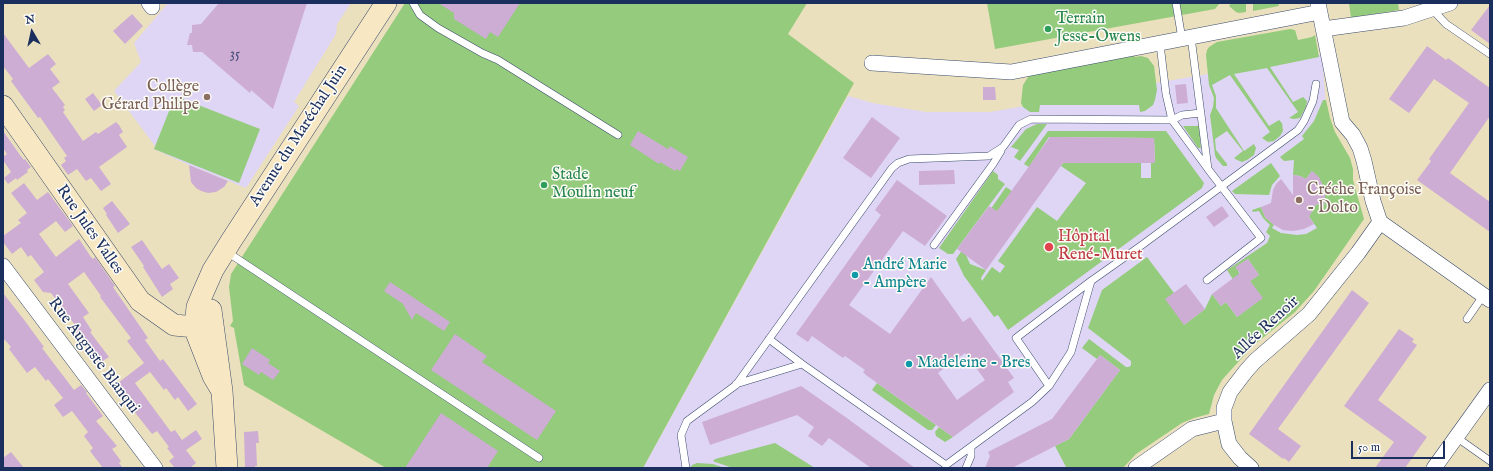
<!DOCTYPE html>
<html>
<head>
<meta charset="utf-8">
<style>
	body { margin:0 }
	#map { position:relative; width:1493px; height:471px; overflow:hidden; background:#ebe0bd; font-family:"IM FELL English",serif }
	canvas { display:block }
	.frame { position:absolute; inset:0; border:4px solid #1b2f5e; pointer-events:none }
	.north { position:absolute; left:12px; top:12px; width:40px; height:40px; -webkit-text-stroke:3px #fdfcf7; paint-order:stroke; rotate:351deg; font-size:11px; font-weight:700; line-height:16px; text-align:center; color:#1b2f5e }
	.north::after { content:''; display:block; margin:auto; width:14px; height:18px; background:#1b2f5e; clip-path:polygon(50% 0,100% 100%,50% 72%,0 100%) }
	.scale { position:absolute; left:1351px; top:441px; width:94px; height:18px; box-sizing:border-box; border:2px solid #1b2f5e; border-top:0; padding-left:5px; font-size:12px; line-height:14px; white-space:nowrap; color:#1b2f5e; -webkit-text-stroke:3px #fdfcf7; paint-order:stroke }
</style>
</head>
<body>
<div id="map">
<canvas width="1493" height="471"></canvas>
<div class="frame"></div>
<div class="north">N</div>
<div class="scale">50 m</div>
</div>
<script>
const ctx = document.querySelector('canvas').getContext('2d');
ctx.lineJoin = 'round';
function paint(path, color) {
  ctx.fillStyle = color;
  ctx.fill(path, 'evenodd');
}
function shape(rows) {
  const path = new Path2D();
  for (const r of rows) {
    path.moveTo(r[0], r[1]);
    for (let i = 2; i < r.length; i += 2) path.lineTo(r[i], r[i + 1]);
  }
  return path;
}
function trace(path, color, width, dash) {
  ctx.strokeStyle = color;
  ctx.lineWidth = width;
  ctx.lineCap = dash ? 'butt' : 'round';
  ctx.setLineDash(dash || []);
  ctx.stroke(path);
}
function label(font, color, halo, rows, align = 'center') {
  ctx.font = font + ' "IM FELL English",serif';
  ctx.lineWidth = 3;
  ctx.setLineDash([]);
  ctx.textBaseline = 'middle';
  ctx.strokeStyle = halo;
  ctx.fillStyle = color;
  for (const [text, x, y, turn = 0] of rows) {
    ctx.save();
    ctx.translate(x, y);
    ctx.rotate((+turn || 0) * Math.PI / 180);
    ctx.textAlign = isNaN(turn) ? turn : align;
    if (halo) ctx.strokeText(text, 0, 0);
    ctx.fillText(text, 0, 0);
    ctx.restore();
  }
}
paint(shape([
	[168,3,351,3,337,24,336,34,294,102,299,106,246,188,191,166,154,149,155,146,114,91,141,62,134,43],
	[1322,54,1327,119,1344,205,1116,468,643,468,848,96,873,103,926,112,990,112]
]), '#dfd5f5');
paint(shape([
	[405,3,807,3,788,34,854,83,643,468,386,468,244,385,234,328,230,326,233,321,229,287,231,274],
	[987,3,1220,3,1215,9,995,49],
	[1231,3,1246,3,1246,12,1239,13,1236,12,1229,6],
	[1253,3,1278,3,1279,6,1253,11],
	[1349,3,1398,3,1399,10,1351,18],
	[1290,29,1295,30,1298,40,1312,37,1315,35,1319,57,1270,67,1293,102,1303,97,1307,101,1306,107,1300,118,1294,119,1289,118,1298,112,1267,68,1234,74,1269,126,1279,120,1282,123,1283,131,1280,136,1274,141,1268,142,1262,138,1270,132,1230,75,1212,85,1216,96,1216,108,1244,151,1254,144,1256,148,1254,155,1247,160,1242,162,1237,160,1234,158,1243,151,1227,131,1215,139,1216,150,1227,164,1227,166,1223,166,1216,158,1215,155,1210,115,1213,107,1214,98,1209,85,1206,55,1207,50,1209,47,1217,42],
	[1135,53,1135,57,1141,56,1148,58,1154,66,1157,90,1155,100,1153,105,1145,111,1140,112,1139,105,1040,105,1039,112,1030,112,1023,107,1021,103,1023,85,1028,77,1032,74],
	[175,96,260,129,239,183,154,149],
	[1323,100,1326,100,1330,118,1335,132,1350,158,1353,169,1353,180,1364,219,1314,291,1295,312,1254,345,1230,371,1222,380,1214,395,1209,414,1194,418,1182,423,1136,454,1123,468,1031,468,1066,467,1055,446,1069,439,1120,370,1100,355,1097,359,1082,348,1089,339,1126,367,1129,367,1131,365,1131,361,1088,328,1102,290,1147,257,1174,293,1184,325,1205,309,1212,294,1221,306,1226,302,1237,317,1262,298,1250,281,1259,275,1248,259,1236,267,1241,276,1234,281,1227,270,1267,243,1270,236,1266,232,1270,225,1263,218,1259,211,1253,212,1252,210,1261,207,1265,217,1274,225,1272,228,1281,233,1297,235,1306,234,1317,228,1308,215,1313,211,1316,204,1324,206,1325,196,1323,186,1319,178,1312,171,1306,179,1300,176,1293,175,1294,160,1284,161,1280,157,1304,139,1302,136,1314,121],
	[1037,124,1047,124,1020,161,1014,157,1019,150,1011,147,1026,129],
	[1183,126,1199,126,1201,148,1198,148],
	[1048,131,1166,131,1204,183,1202,188,1008,330,998,315,994,317,964,276,956,259,1006,187,1012,191,966,255,970,264,986,270,981,278,982,281,992,267,1000,273,1005,266,998,261,1037,207,1057,221,1086,183,1061,166,1063,163,1141,163,1141,178,1151,178,1151,163,1155,163,1154,138,1049,137,1029,167,1024,164],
	[1271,163,1280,176,1272,185,1269,195,1235,194,1232,191],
	[993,171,998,175,998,179,1005,184,953,254,948,254,939,248],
	[877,383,936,425,932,430,928,430,872,390],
	[939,427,953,437,945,442,936,436,935,432],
	[775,443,815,468,733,468,715,462,713,461,715,459],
	[697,463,713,464,725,468,690,468,692,465]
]), '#95cb7d');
paint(shape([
	[219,3,307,3,273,109,251,90,250,93,202,52,193,52,192,45,187,45,190,33,192,33,192,25,201,24],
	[438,3,520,3,498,37,490,32,486,39,454,19,454,13],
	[1490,5,1490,44,1471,30],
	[132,14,143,26,125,44,113,31],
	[3,33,29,68,48,54,56,64,50,69,60,82,52,88,65,105,63,107,65,110,63,112,83,141,96,132,98,134,116,122,119,125,123,132,119,135,127,147,99,167,111,184,101,191,91,178,86,181,77,169,68,175,61,165,66,161,64,158,67,156,40,117,38,118,11,81,13,79,3,66],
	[1427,46,1446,60,1448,58,1490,88,1490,116,1450,173,1490,202,1490,232,1417,180,1431,161,1429,159,1469,103,1434,79,1409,113,1389,99],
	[1186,84,1188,103,1177,104,1175,85],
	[983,87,995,87,996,100,983,100],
	[93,93,102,105,94,111,85,99],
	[872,117,900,138,871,178,843,158],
	[3,131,20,155,24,160,25,159,31,167,27,170,28,172,17,180,16,178,8,184,4,178,11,172,3,160,3,157,7,154,3,148],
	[638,131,668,149,670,146,688,157,680,171,676,169,675,171,660,162,659,164,630,145],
	[1050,137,1154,138,1155,163,1063,163,986,270,957,249,989,206,997,211],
	[189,165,228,181,224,187,216,192,208,193,201,191,196,188,191,182],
	[954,170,955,184,919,185,919,171],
	[1312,171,1319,177,1323,186,1325,196,1324,206,1316,204,1309,217,1314,224,1304,229,1293,231,1283,230,1274,225,1265,217,1261,207,1271,203,1273,190,1276,184,1281,179,1293,195,1293,175,1300,176,1306,179],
	[897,180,947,216,925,246,903,231,849,305,890,334,931,277,963,322,970,317,1014,378,1008,382,1014,392,953,437,866,375,863,372,865,370,845,356,843,358,812,336,808,342,796,334,881,215,875,210],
	[965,353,985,380,957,400,938,373],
	[24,183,37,200,48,192,73,226,65,232,56,221,39,234,56,257,79,239,91,257,93,259,95,257,115,286,113,287,148,338,145,340,160,361,163,359,197,404,188,411,178,397,175,400,166,388,164,390,150,372,135,383,171,432,175,430,182,440,196,430,202,439,186,450,196,463,190,468,175,468,169,461,174,457,167,448,169,447,157,431,152,434,114,386,144,363,127,341,131,338,100,297,101,296,84,272,68,284,89,313,83,317,92,331,90,332,109,357,98,364,72,327,75,325,51,293,43,292,34,280,44,272,31,255,28,257,21,247,12,254,3,242,3,236,21,223,18,220,27,213,11,193],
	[112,201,130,224,118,233,106,215,107,214,103,208],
	[1222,206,1229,216,1214,227,1206,217],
	[142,240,162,269,169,264,179,278,170,284,173,289,162,297,143,267,144,266,131,247],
	[1248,259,1259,275,1250,281,1263,298,1237,317,1226,302,1221,306,1212,294,1240,273,1235,267],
	[390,282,450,322,444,331,416,313,412,320,403,304,384,291],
	[1186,284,1205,309,1184,325,1165,299],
	[1352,290,1369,303,1278,429,1301,446,1289,462,1284,458,1283,459,1249,434],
	[3,293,25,321,44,347,42,348,74,390,81,385,87,392,86,393,103,416,96,421,117,446,112,449,121,461,119,463,123,468,103,468,90,451,93,448,84,436,88,432,72,411,63,417,54,405,63,398,48,379,46,381,35,367,27,373,9,349,11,347,5,340,3,340],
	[1399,329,1414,339,1412,342,1417,345,1378,400,1427,437,1405,468,1375,468,1394,442,1344,406],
	[455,334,487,356,482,362,556,411,537,440,431,370],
	[252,348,270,360,268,363,280,371,273,380,261,372,259,375,242,364],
	[1100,355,1120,370,1069,439,1012,468,985,468,990,456,988,452,1052,419],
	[801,386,844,416,915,468,871,468,829,438,822,446,808,436,814,427,797,415,710,445,702,422],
	[441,413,498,451,487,468,405,468],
	[258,431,259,443,256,443,257,466,255,466,255,468,245,468,244,432],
	[11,452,24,468,3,468,3,458]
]), '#cdadd3');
const lane = shape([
	[413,3,420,15,438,28,482,53,498,60,618,135],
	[1176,3,1182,39],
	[1432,9,1446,24,1490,54],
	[1160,44,1166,94,1172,120,1208,169,1191,37],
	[934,245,993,164,1001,151],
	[227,252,539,458],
	[1207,280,1261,238,1208,169],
	[1467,319,1483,296],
	[769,339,802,364],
	[736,384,802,364,946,465,1032,402,1049,386,1071,352,1091,281],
	[1049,386,1016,338,1091,281,1142,245,1298,130,1304,121,1313,101,1316,84],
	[1456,437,1490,461],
	[686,468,681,435,687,421,736,385,892,168,898,163,909,159,989,156,1003,147,1019,125,1031,119,1172,120,1182,115,1201,113],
	[966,468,971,456,971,447]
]);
const street = shape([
	[149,3,152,7],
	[1318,3,1342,122,1353,135,1360,148,1364,161,1373,201,1380,222,1490,300],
	[1323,29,1404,18,1450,3],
	[872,63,1011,72,1320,12],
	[3,266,155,468],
	[1136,468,1192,429,1224,421],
	[1251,468,1240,458,1229,444,1224,421,1224,408,1230,392,1246,371,1255,361,1309,314,1358,253,1380,222],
	[1434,468,1490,390]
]);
const secondary = shape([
	[3,106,140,301,174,325,195,327,213,323],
	[211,310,222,391,227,468],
	[222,391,213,376,197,335,195,327,197,307,202,295,213,270,231,241,386,3]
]);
trace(lane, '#3a4a6c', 8);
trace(street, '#3a4a6c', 16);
trace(secondary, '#3a4a6c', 22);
trace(lane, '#fff', 7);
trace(street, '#fff', 15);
trace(secondary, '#f7e8c3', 21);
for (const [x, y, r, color] of [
	[1048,29,4,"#2e9e5b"],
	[207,97,4,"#8d6e63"],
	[544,185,4,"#2e9e5b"],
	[1299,200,4,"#8d6e63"],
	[1049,247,5,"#e0444e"],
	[855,275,4,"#0f9aa8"],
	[909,364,4,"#0f9aa8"]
]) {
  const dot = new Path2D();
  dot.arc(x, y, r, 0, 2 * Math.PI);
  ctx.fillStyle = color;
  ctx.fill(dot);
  trace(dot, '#fdfcf7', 1.5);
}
label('14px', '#484e7b', null, [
	["35",235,55]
]);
label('16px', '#27864d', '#fdfcf7', [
	["Terrain",1056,20],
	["Jesse-Owens",1056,38],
	["Stade",552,176],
	["Moulin neuf",552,194]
], 'left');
label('16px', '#785e54', '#fdfcf7', [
	["Collège",199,88],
	["Gérard Philipe",199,106],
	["Créche Françoise",1307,191,"left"],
	["- Dolto",1307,209,"left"]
], 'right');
label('16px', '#1b2f5e', '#fdfcf7', [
	["Avenue du Maréchal Juin",299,136,-57],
	["Rue Jules Valles",89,230,55],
	["Allée Renoir",1266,328,-43],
	["Rue Auguste Blanqui",93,356,53]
]);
label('16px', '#be3a42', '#fdfcf7', [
	["Hôpital",1058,238],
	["René-Muret",1058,256]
], 'left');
label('16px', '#0d838f', '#fdfcf7', [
	["André Marie",863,266],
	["- Ampère",863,284],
	["Madeleine - Bres",917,364]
], 'left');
</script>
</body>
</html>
